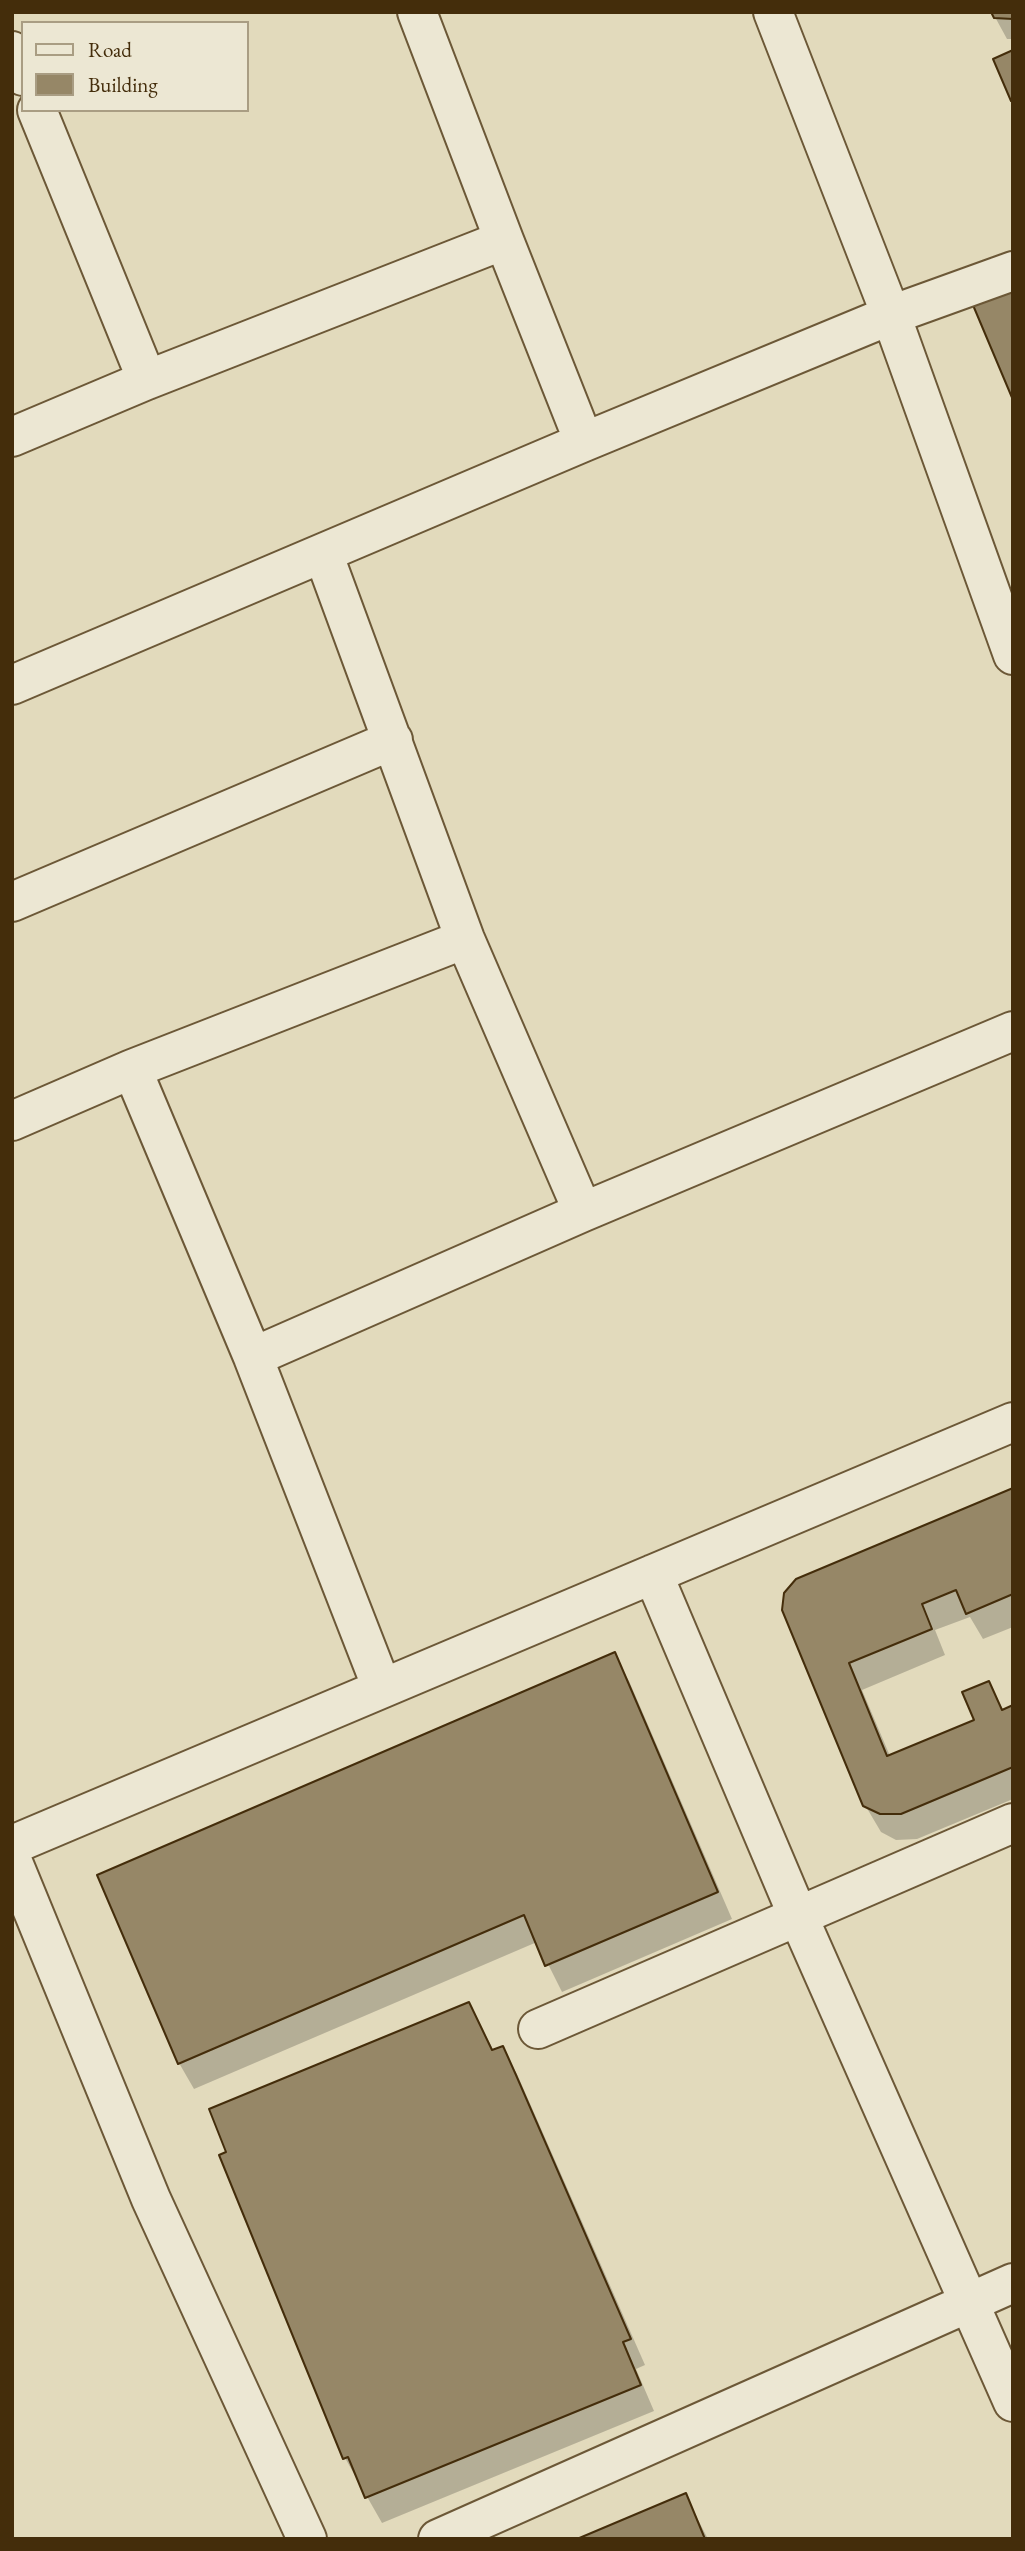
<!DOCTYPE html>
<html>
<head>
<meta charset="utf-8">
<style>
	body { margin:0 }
	#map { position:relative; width:1025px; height:2551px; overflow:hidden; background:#e2dabc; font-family:"EB Garamond",serif }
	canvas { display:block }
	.frame { position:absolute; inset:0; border:14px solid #442d0b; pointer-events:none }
	.legend { position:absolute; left:21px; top:21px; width:228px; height:91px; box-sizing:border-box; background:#ece7d3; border:2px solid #a99d83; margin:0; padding:9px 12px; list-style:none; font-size:21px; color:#442d0b }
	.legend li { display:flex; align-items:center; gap:14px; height:35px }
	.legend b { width:35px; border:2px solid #a99d83 }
</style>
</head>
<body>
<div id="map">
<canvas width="1025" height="2551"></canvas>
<div class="frame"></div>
<ul class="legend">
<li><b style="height:9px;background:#ece7d3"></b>Road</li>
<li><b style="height:19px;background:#968767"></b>Building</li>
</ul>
</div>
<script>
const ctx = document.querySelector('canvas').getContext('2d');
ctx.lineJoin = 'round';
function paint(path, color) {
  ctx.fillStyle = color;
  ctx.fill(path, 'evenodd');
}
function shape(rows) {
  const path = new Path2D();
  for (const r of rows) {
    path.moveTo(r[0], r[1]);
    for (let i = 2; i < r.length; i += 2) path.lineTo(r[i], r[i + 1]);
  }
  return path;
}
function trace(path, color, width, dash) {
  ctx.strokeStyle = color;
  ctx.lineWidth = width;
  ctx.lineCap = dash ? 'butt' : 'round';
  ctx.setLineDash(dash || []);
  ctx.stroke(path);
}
paint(shape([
	[1013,12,1013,39,1007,39,995,17],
	[1013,1490,1013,1627,983,1639,970,1617,935,1630,945,1655,862,1690,890,1756,976,1720,989,1683,1004,1711,1013,1707,1013,1799,917,1839,896,1840,881,1832,865,1805,784,1609],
	[614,1655,629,1681,732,1919,562,1992,537,1942,194,2089,179,2063],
	[469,2004,494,2051,502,2048,517,2074,645,2365,636,2369,654,2411,382,2523,345,2458,221,2156],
	[685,2495,708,2539,581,2539]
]), '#0003');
const building = shape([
	[991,12,1013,12,1013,19,994,18,991,12],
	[1013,50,1013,100,1011,101,993,59,1013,50],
	[1013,280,1013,400,970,298,1013,280],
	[1013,1488,1013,1594,966,1614,956,1590,922,1604,932,1629,849,1663,887,1756,974,1720,962,1692,989,1681,1002,1710,1013,1705,1013,1767,901,1814,880,1814,863,1806,782,1610,784,1593,796,1579,1013,1488],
	[615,1652,718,1892,545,1966,524,1915,178,2064,97,1875,615,1652],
	[469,2002,492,2050,503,2046,516,2075,631,2339,623,2342,641,2385,365,2498,348,2457,343,2459,219,2155,226,2152,209,2109,469,2002],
	[686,2493,705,2539,577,2539,686,2493]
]);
paint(building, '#968767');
trace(building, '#442d0b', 2);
const minor = shape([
	[417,12,504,240,584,442],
	[773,12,891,315,1013,655],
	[12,51,23,76],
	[37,110,147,380],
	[12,437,147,380,504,240],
	[323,553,465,939,583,1212],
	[12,685,584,442,891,315,1013,271],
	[12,902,393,740],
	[132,1069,253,1357,382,1688],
	[12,1121,132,1069,465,939],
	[253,1357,583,1212,1013,1031],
	[653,1574,798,1916,1013,2402],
	[12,1845,1013,1422],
	[12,1860,151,2199,307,2539],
	[538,2029,1013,1823],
	[438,2539,1013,2283]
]);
trace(minor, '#6c5837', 42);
trace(minor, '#ece7d3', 38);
</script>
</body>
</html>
